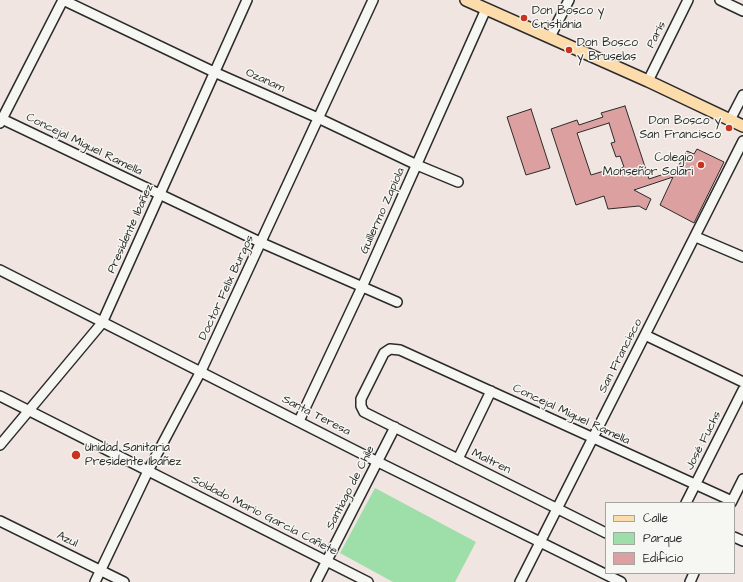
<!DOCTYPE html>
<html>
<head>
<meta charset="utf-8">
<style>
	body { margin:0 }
	#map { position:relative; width:743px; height:582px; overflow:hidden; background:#f1e5e1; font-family:"Architects Daughter",sans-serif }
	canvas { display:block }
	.legend { position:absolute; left:605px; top:502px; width:130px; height:72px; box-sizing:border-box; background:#f6f6f2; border:1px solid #a5a5a2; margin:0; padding:5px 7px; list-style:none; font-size:12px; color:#2b2b2b }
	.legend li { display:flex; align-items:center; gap:8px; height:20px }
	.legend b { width:20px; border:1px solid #a5a5a2 }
</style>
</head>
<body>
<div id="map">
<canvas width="743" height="582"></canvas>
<ul class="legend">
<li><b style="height:5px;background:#fddcac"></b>Calle</li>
<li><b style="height:11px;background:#9edea8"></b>Parque</li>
<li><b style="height:11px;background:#dba09f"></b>Edificio</li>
</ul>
</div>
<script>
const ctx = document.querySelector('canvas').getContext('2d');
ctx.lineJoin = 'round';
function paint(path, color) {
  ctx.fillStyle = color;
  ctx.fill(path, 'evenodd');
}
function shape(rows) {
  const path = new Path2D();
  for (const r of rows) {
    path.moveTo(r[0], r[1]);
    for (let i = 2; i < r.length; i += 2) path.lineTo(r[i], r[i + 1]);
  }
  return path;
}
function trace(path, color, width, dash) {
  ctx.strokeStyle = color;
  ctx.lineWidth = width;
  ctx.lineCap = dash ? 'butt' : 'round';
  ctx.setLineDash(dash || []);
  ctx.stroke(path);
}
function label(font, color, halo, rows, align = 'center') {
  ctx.font = font + ' "Architects Daughter",sans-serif';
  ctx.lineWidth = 3;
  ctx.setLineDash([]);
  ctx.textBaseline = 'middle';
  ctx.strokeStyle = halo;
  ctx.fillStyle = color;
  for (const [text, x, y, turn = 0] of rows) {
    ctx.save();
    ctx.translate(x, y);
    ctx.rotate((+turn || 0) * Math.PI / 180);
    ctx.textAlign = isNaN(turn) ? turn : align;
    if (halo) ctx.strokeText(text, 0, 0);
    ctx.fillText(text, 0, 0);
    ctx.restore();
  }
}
paint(shape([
	[375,488,476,542,455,582,393,582,340,553]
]), '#9edea8');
const building = shape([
	[625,106,649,179,676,170,687,151,694,154,697,149,724,162,694,223,660,205,673,177,634,190,651,199,646,210,639,206,608,209,604,196,576,205,551,129,577,120,579,125,603,117,601,113,625,106],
	[609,123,615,142,611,143,616,157,620,156,624,167,605,174,604,171,591,175,577,133,609,123],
	[531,109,550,168,526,175,507,117,531,109]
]);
paint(building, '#dba09f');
trace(building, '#2b2b2b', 1);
const minor = shape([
	[63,0,214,72,318,118,417,165,458,182],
	[720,0,743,11],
	[550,37,569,0],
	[648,81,688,0],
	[0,118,262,243,397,302],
	[730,120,743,95],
	[0,123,63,0],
	[696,237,743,257],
	[0,270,378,462,621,582],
	[645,335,743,382],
	[0,396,368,582],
	[299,421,362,287,486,9],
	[0,445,102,323,247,0],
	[458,459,491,391],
	[686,503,743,390],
	[731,503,743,479],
	[0,521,124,582],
	[606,533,364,412,361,406,361,399,384,353,390,349,400,350,732,501],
	[734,537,743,541],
	[95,582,148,471,201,371,373,0],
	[316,582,395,427],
	[520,582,743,141],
	[690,582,694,573]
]);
const major = shape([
	[466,0,648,81,743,126]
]);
trace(minor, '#2b2b2b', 12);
trace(major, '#2b2b2b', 14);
trace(minor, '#f6f6f2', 9);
trace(major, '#fddcac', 11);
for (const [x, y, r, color] of [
	[524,18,4,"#c8321e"],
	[569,50,4,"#c8321e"],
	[729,128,4,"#c8321e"],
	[701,165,4,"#c8321e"],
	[76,455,5,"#c8321e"]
]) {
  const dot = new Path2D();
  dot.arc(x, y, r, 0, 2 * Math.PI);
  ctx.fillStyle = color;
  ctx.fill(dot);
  trace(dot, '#f6f6f2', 1.5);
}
label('12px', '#2b2b2b', '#f6f6f2', [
	["Don Bosco y",532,11],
	["Cristianía",532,25],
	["Don Bosco",577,43],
	["y Bruselas",577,57],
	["Don Bosco y",721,121,"right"],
	["San Francisco",721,135,"right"],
	["Colegio",693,158,"right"],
	["Monseñor Solari",693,172,"right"],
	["Unidad Sanitaria",85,448],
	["Presidente Ibañez",85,462]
], 'left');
label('12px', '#2b2b2b', '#f6f6f2', [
	["París",657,35,-63],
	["Ozanam",265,81,24],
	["Concejal Miguel Ramella",84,145,26],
	["Guillermo Zapiola",383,211,-66],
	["Presidente Ibañez",131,229,-66],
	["Doctor Felix Burgos",227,288,-65],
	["San Francisco",621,356,-63],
	["Concejal Miguel Ramella",571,415,25],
	["Santa Teresa",316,416,27],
	["José Fuchs",704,441,-63],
	["Maltren",491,462,26],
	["Santiago de Chile",351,488,-63],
	["Soldado Mario García Cañete",264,516,27],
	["Azul",67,540,26]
]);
</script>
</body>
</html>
